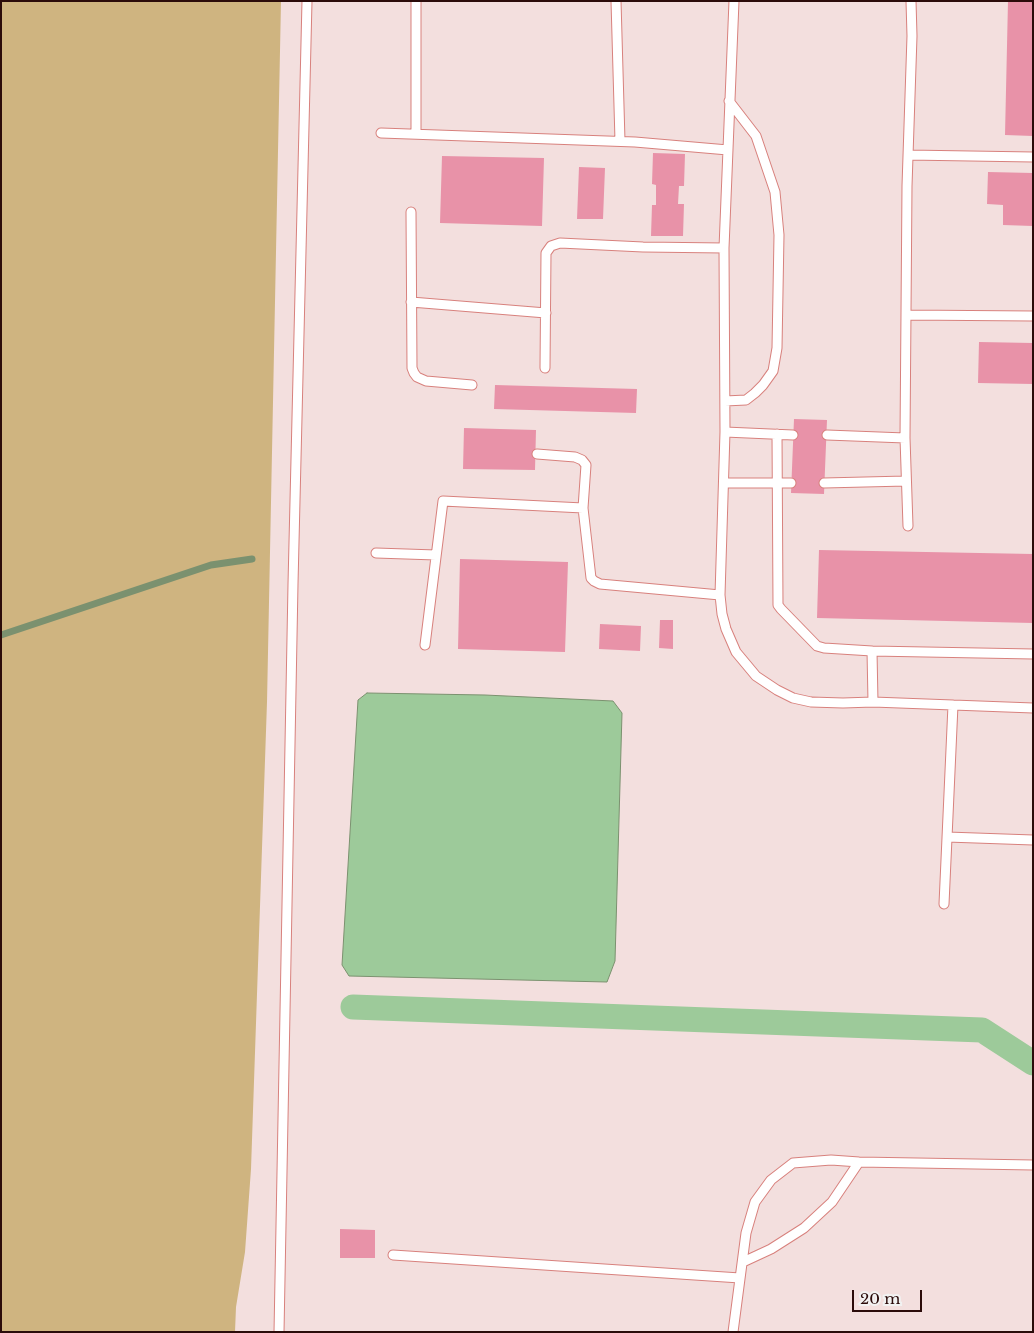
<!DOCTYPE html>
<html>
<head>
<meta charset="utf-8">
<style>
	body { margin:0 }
	#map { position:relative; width:1034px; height:1333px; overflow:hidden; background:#f3dfde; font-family:"Libre Baskerville",serif }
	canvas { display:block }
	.frame { position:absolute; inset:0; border:2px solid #2b0b0a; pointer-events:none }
	.scale { position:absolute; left:852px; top:1290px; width:70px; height:22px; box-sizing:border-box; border:2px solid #2b0b0a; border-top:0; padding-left:6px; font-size:15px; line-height:18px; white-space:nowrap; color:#2b0b0a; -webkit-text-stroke:4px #f2f2f2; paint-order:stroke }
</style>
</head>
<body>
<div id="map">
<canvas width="1034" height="1333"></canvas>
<div class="frame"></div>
<div class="scale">20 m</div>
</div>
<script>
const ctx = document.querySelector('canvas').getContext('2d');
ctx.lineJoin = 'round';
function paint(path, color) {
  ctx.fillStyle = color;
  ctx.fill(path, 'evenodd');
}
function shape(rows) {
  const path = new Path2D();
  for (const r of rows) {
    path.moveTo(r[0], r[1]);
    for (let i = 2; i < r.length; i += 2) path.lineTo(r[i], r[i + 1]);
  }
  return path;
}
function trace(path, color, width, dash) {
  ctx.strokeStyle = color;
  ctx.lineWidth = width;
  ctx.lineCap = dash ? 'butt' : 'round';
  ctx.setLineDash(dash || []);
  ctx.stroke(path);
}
paint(shape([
	[1,1,281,1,267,702,251,1169,245,1252,236,1307,235,1332,1,1332]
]), '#cfb480');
const water = shape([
	[367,693,485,695,613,701,622,713,615,961,607,982,349,976,342,965,358,700,367,693]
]);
paint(water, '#9dca9a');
trace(water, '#7b916f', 1);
trace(shape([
	[1,635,211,565,252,559]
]), '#7b916f', 7);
trace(shape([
	[353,1007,982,1030,1033,1063]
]), '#9dca9a', 25);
paint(shape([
	[1008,1,1033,1,1033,136,1005,135],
	[653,153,685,154,684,186,679,186,678,204,684,204,683,236,651,236,652,205,656,205,656,185,652,184],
	[442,156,544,158,542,226,440,223],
	[579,167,605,168,603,219,577,219],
	[988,172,1033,173,1033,226,1003,225,1003,205,987,204],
	[979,342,1033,343,1033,384,978,383],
	[495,385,637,389,636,413,494,409],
	[794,419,827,420,824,494,791,493],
	[464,428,536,430,535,470,463,469],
	[819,550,1033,554,1033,623,817,618],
	[460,559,568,562,565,652,458,649],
	[660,620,673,620,673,649,659,648],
	[600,624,641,626,640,651,599,649],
	[340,1229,375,1230,375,1258,340,1258]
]), '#e892a8');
const service = shape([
	[416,1,416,134],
	[616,1,620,141],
	[734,1,724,248,725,432,720,595,722,614,726,629,736,652,756,676,777,690,793,698,811,702,843,703,873,702,1033,708],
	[381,133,635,142,728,150],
	[908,155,1033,157],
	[411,212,412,368,414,373,417,377,426,381,472,385],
	[411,302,546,313],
	[906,315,1033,316],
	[545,368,546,253,551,246,560,243,643,247,724,248],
	[725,401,746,400,755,393,763,385,773,371,777,348,779,235,775,192,756,136,729,101],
	[725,432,793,435],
	[777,434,778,605,781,609,817,646,824,648,872,651],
	[827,435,905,438],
	[537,454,575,457,582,460,586,465,583,508,591,578,594,581,600,584,720,595],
	[724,483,791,483],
	[824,483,906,481],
	[908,526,905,438,907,186,912,36,911,1],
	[376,553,436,555],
	[425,645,443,501,583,508],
	[873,702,872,651,1033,654],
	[947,837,1033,840],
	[944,904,953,705],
	[393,1255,740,1278],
	[743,1262,771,1249,804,1228,832,1202,859,1162],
	[279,1332,293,584,307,1],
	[733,1332,746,1233,755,1202,771,1180,793,1163,831,1160,859,1162,1033,1165]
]);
trace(service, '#d8817d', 11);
trace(service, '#fff', 9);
</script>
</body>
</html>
